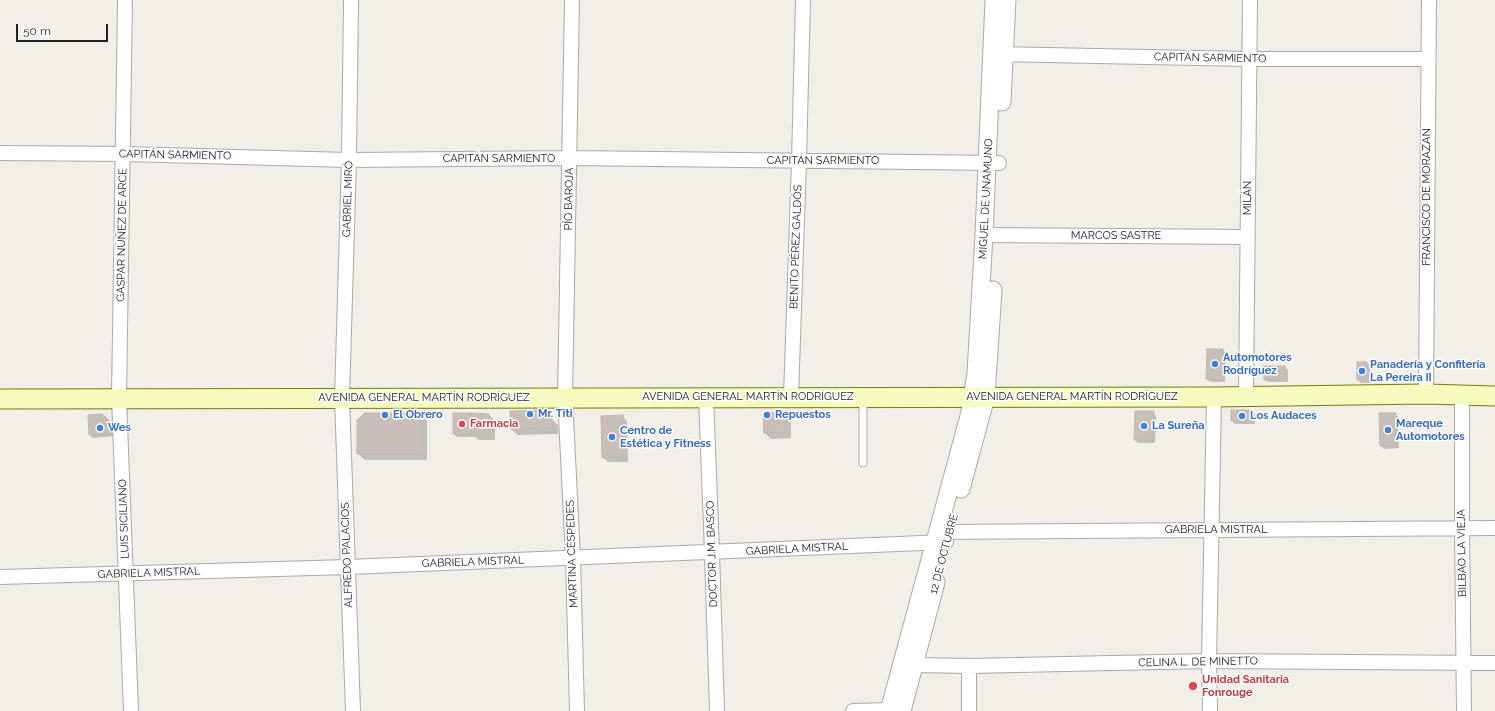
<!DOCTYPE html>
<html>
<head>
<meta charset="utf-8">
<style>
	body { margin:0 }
	#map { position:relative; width:1495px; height:711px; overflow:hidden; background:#f2efe9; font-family:Raleway,sans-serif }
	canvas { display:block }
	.scale { position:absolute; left:16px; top:24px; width:92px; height:18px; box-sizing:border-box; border:2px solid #222; border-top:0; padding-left:5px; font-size:12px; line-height:14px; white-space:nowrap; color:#222; -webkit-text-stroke:3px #fff; paint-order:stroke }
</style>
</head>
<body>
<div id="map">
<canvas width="1495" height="711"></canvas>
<div class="scale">50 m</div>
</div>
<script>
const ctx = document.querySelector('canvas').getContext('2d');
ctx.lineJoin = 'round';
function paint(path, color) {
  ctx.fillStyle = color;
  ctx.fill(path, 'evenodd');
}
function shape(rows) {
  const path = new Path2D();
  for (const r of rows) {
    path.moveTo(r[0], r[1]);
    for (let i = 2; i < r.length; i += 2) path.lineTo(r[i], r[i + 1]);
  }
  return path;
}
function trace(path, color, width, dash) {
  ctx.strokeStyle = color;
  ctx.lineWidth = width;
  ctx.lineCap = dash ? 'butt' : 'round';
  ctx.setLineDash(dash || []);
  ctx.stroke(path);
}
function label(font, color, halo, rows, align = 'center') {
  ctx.font = font + ' Raleway,sans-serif';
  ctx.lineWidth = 3;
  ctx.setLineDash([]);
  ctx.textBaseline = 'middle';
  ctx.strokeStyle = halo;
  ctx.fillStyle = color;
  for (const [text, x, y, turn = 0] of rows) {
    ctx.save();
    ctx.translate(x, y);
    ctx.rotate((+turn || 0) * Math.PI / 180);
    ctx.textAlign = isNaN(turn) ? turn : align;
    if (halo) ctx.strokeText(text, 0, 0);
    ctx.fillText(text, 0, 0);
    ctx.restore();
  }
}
paint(shape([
	[1223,350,1226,353,1225,382,1210,382,1207,379],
	[1367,363,1370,366,1370,383,1361,383,1358,380],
	[1285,367,1288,370,1288,382,1268,382,1265,379],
	[1232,411,1252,411,1255,414,1255,424,1235,424,1232,421],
	[544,412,558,425,558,434,518,435,511,429],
	[1153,412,1156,416,1155,443,1138,443,1135,440],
	[784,413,791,419,791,438,771,439,765,433],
	[421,414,427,421,427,460,365,460,358,454],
	[1395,414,1398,417,1399,448,1384,449,1381,446],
	[489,415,495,421,495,440,479,440,475,437,457,437,454,434],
	[622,416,627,421,628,462,608,462,603,457],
	[110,422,113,425,114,436,93,438,90,435]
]), '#0003');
const building = shape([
	[1207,349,1223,349,1222,380,1206,379,1207,349],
	[1357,362,1367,362,1367,380,1357,380,1357,362],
	[1263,366,1285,366,1285,379,1264,380,1263,366],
	[544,410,552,418,552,428,510,429,510,411,544,410],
	[1231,410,1252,410,1252,421,1231,421,1231,410],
	[1135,411,1154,411,1152,441,1134,440,1135,411],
	[785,412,785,432,764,433,763,413,785,412],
	[365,413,421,413,421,454,357,454,357,420,365,413],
	[453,413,471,413,471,434,453,434,453,413],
	[471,413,489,414,489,434,471,434,471,413],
	[1379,413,1396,413,1396,446,1380,446,1379,413],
	[102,414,110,421,111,434,89,435,88,415,102,414],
	[623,415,623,457,602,458,601,416,623,415]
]);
paint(building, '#c7bfb8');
trace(building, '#c4b6ab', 1);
const service = shape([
	[863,399,863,463]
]);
const minor = shape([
	[125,0,119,398,131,711],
	[351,0,349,160,342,398,353,711],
	[572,0,565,397,573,558,577,711],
	[995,54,1249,59,1428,59],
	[0,153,124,154,349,160,570,158,999,163],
	[984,235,1248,237],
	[1426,394,1429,0],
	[1246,396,1250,0],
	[1462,396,1462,528,1464,711],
	[706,397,712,553,717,711],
	[791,397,799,161,803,0],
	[938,532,1495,528],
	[0,577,348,567,946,542],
	[905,660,915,665,969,666,1209,661,1495,663],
	[853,711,889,710,893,711],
	[969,711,969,666],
	[1210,711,1209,661,1214,397]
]);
const tertiary = shape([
	[1002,102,1007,0],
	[961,489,986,397,993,290],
	[889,711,969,416,976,373,984,235,994,0],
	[902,711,936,582]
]);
const secondary = shape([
	[0,399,1214,397,1426,394,1495,396]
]);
trace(service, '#a9a9a9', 9);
trace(minor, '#a9a9a9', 16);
trace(tertiary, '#a9a9a9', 19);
trace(secondary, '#707d05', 21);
trace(service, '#fff', 7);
trace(minor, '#fff', 14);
trace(tertiary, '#fff', 17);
trace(secondary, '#f7fabf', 19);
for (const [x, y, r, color] of [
	[1215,364,4,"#3f7fe0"],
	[1362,371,4,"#3f7fe0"],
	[530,414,4,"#3f7fe0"],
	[385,415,4,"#3f7fe0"],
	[767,415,4,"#3f7fe0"],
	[1242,416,4,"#3f7fe0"],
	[462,424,4,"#e0444e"],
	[1144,426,4,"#3f7fe0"],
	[100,428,4,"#3f7fe0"],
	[1388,430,4,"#3f7fe0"],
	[612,437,4,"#3f7fe0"],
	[1193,686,5,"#e0444e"]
]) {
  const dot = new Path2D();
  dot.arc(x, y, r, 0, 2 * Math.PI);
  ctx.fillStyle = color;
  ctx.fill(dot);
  trace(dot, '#fff', 1.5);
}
label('11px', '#222', '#fff', [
	["CAPITÁN SARMIENTO",1210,58,1],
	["CAPITÁN SARMIENTO",175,155,1],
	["CAPITÁN SARMIENTO",499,159],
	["CAPITÁN SARMIENTO",823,161],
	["FRANCISCO DE MORAZÁN",1427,197,-90],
	["MILÁN",1248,198,-90],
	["GABRIEL MIRÓ",348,199,-88],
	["PÍO BAROJA",569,199,-89],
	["MIGUEL DE UNAMUNO",986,199,-87],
	["GASPAR NÚÑEZ DE ARCE",122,235,-89],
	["MARCOS SASTRE",1116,236],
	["BENITO PÉREZ GALDÓS",796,247,-88],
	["AVENIDA GENERAL MARTÍN RODRÍGUEZ",748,397],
	["AVENIDA GENERAL MARTÍN RODRÍGUEZ",1072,397],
	["AVENIDA GENERAL MARTÍN RODRÍGUEZ",424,398],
	["LUIS SICILIANO",124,519,-92],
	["GABRIELA MISTRAL",1216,530],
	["GABRIELA MISTRAL",797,549,-3],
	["BILBAO LA VIEJA",1462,553,-91],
	["MARTINA CÉSPEDES",572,554,-92],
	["DOCTOR J.M. BASCO",712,554,-92],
	["12 DE OCTUBRE",944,554,-75],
	["ALFREDO PALACIOS",347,555,-92],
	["GABRIELA MISTRAL",473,562,-2],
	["GABRIELA MISTRAL",149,573,-2],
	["CELINA L. DE MINETTO",1198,662,-1]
]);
label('bold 11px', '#366cbe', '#fff', [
	["Automotores",1223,358],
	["Rodríguez",1223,371],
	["Panadería y Confitería",1370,365],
	["La Pereira II",1370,378],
	["Mr. Titi",538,414],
	["El Obrero",393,415],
	["Repuestos",775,415],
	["Los Audaces",1250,416],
	["Mareque",1396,424],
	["Automotores",1396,437],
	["La Sureña",1152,426],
	["Wes",108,428],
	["Centro de",620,431],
	["Estética y Fitness",620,444]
], 'left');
label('bold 11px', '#be3a42', '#fff', [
	["Farmacia",470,424],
	["Unidad Sanitaria",1202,680],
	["Fonrouge",1202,693]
], 'left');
</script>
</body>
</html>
